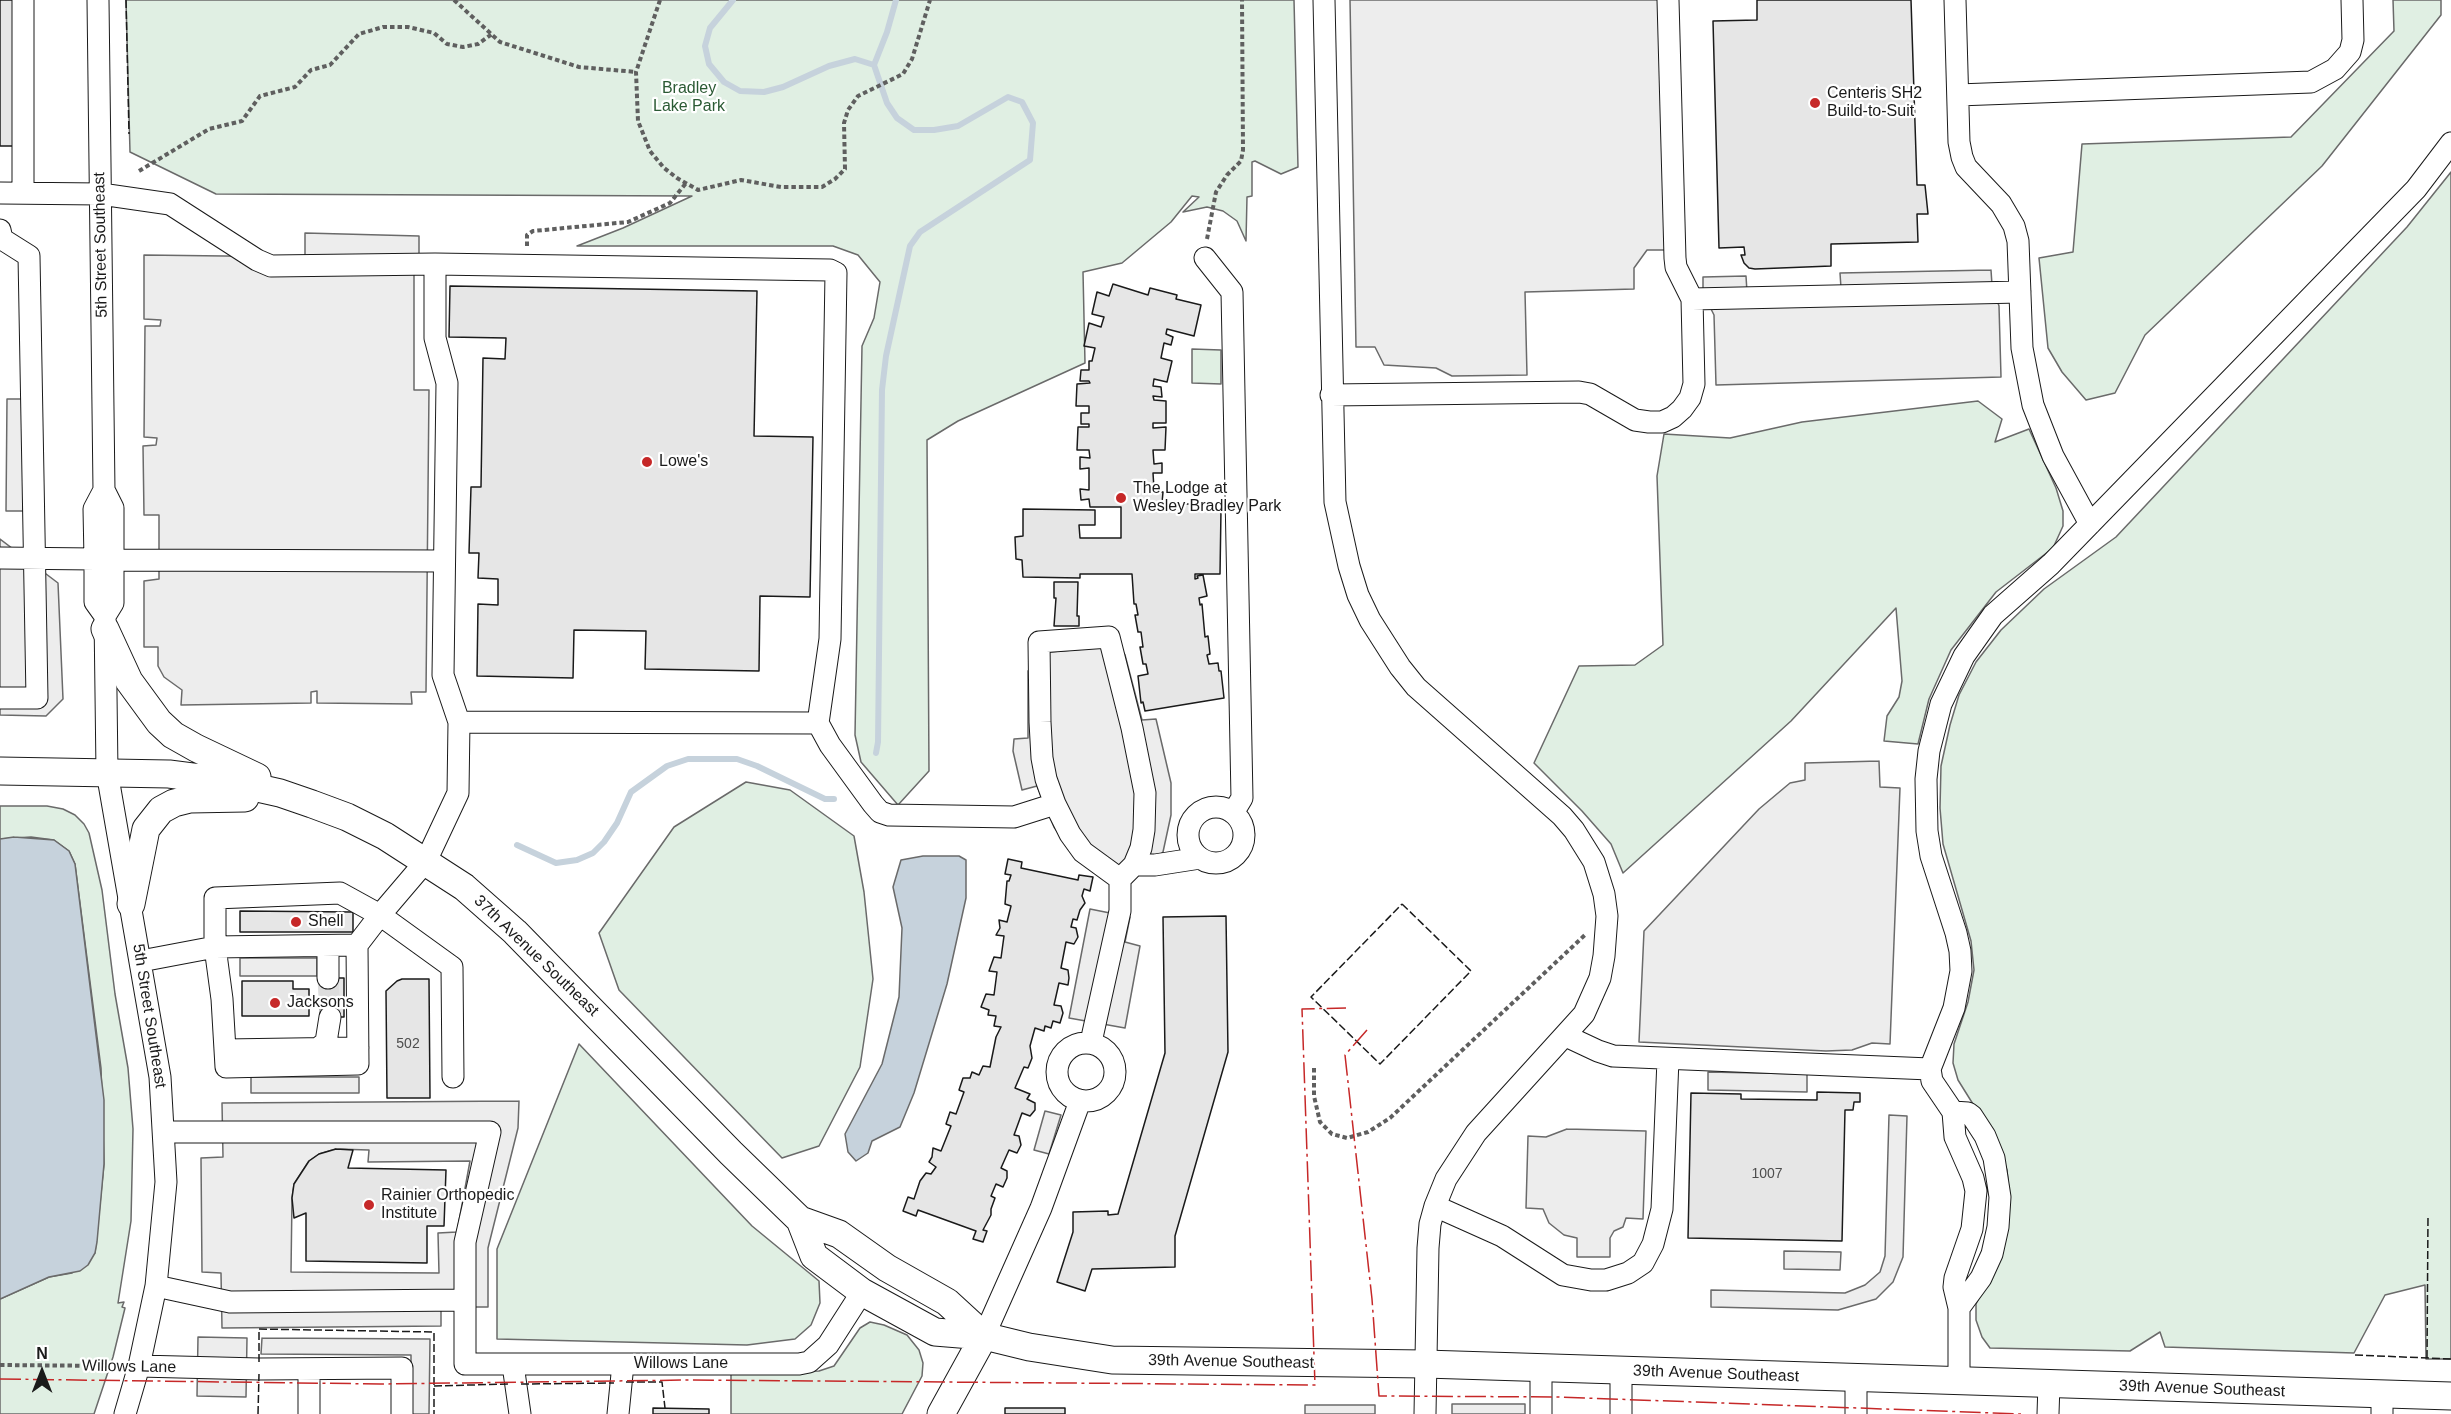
<!DOCTYPE html>
<html>
<head>
<meta charset="utf-8">
<style>
	body { margin:0 }
	#map { position:relative; width:2451px; height:1414px; overflow:hidden; background:#fff; font-family:Helvetica,sans-serif }
	canvas { display:block }
	.north { position:absolute; left:12px; top:1342px; width:60px; height:60px; -webkit-text-stroke:4px #fff; paint-order:stroke; rotate:0deg; font-size:16px; font-weight:700; line-height:24px; text-align:center; color:#1a1a1a }
	.north::after { content:''; display:block; margin:auto; width:21px; height:27px; background:#1a1a1a; clip-path:polygon(50% 0,100% 100%,50% 72%,0 100%) }
</style>
</head>
<body>
<div id="map">
<canvas width="2451" height="1414"></canvas>
<div class="north">N</div>
</div>
<script>
const ctx = document.querySelector('canvas').getContext('2d');
ctx.lineJoin = 'round';
function paint(path, color) {
  ctx.fillStyle = color;
  ctx.fill(path, 'evenodd');
}
function shape(rows) {
  const path = new Path2D();
  for (const r of rows) {
    if (r.length === 3) {
      path.moveTo(r[0] + r[2], r[1]);
      path.arc(r[0], r[1], r[2], 0, 2 * Math.PI);
      continue;
    }
    path.moveTo(r[0], r[1]);
    for (let i = 2; i < r.length; i += 2) path.lineTo(r[i], r[i + 1]);
  }
  return path;
}
function trace(path, color, width, dash) {
  ctx.strokeStyle = color;
  ctx.lineWidth = width;
  ctx.lineCap = dash ? 'butt' : 'round';
  ctx.setLineDash(dash || []);
  ctx.stroke(path);
}
function label(font, color, halo, rows, align = 'center') {
  ctx.font = font + ' Helvetica,sans-serif';
  ctx.lineWidth = 4.5;
  ctx.setLineDash([]);
  ctx.textBaseline = 'middle';
  ctx.strokeStyle = halo;
  ctx.fillStyle = color;
  for (const [text, x, y, turn = 0] of rows) {
    ctx.save();
    ctx.translate(x, y);
    ctx.rotate((+turn || 0) * Math.PI / 180);
    ctx.textAlign = isNaN(turn) ? turn : align;
    if (halo) ctx.strokeText(text, 0, 0);
    ctx.fillText(text, 0, 0);
    ctx.restore();
  }
}
const green = shape([
	[126,0,1294,0,1298,167,1281,174,1255,161,1252,162,1252,196,1247,197,1246,241,1237,221,1223,211,1207,207,1183,212,1199,197,1192,196,1171,222,1122,263,1083,272,1085,363,958,421,927,440,929,771,898,805,861,762,855,735,862,346,874,318,880,282,858,255,833,246,577,246,623,228,692,196,216,194,130,152,126,0],
	[2393,0,2441,0,2441,15,2322,166,2145,335,2115,393,2086,400,2062,372,2048,348,2039,258,2073,252,2082,144,2291,137,2394,31,2393,0],
	[2451,172,2451,1359,2426,1359,2425,1285,2385,1295,2354,1353,2165,1347,2160,1332,2130,1351,1990,1348,1982,1337,1976,1320,1976,1304,1982,1292,2010,1202,2007,1170,1996,1141,1958,1080,1953,1063,1954,1044,1968,1002,1974,970,1971,941,1943,844,1940,808,1941,766,1950,725,1959,695,1976,662,2001,630,2044,589,2116,537,2407,227,2451,172],
	[1192,349,1221,350,1221,384,1192,383,1192,349],
	[1978,401,2002,419,1995,442,2029,429,2056,488,2063,511,2063,526,2053,548,1996,592,1951,650,1929,699,1918,744,1884,741,1887,716,1899,697,1902,681,1896,608,1791,721,1623,873,1611,844,1582,811,1534,763,1579,666,1635,665,1663,645,1657,476,1664,434,1730,438,1802,422,1978,401],
	[746,782,790,790,854,836,864,892,873,979,860,1067,819,1146,782,1158,619,990,599,933,674,827,746,782],
	[0,806,47,806,63,809,75,815,84,824,89,833,102,890,115,994,128,1068,133,1129,131,1221,118,1303,124,1302,122,1307,125,1308,113,1357,94,1414,0,1414,0,1299,49,1277,72,1273,95,1253,104,1164,101,1068,75,864,69,851,54,840,31,837,0,839,0,806],
	[579,1044,752,1226,819,1281,820,1303,811,1325,795,1339,747,1345,497,1339,497,1249,579,1044],
	[870,1322,884,1325,907,1335,919,1350,923,1363,922,1376,902,1414,731,1414,731,1374,819,1371,834,1366,860,1328,870,1322]
]);
paint(green, '#e0efe3');
trace(green, '#6a6a6a', 1.5);
const parking = shape([
	[1350,0,1661,0,1665,250,1647,250,1634,268,1634,289,1525,292,1527,375,1452,376,1436,368,1384,365,1375,347,1356,347,1350,0],
	[305,233,419,236,419,272,414,273,414,390,429,390,426,692,411,692,412,704,317,703,317,691,311,692,311,703,181,705,182,690,164,677,158,666,158,647,144,647,144,581,159,579,159,515,144,515,143,446,156,445,157,438,144,437,145,326,160,326,161,320,144,319,144,255,305,257,305,233],
	[1991,270,1992,285,1999,306,2001,377,1716,385,1714,315,1703,293,1703,277,1746,276,1747,292,1841,288,1840,273,1991,270],
	[7,399,24,399,23,511,6,511,7,399],
	[0,539,58,583,63,699,46,716,0,715,0,539],
	[1119,646,1125,655,1142,720,1156,719,1171,783,1171,815,1163,852,1149,865,1125,871,1066,844,1054,827,1037,786,1022,790,1013,751,1014,739,1028,738,1028,671,1037,660,1049,652,1119,646],
	[1879,761,1880,787,1900,788,1890,1044,1872,1043,1852,1050,1826,1051,1639,1042,1644,931,1759,809,1790,783,1805,780,1805,763,1879,761],
	[1090,909,1130,917,1125,942,1140,946,1125,1028,1069,1018,1090,909],
	[240,958,317,958,317,976,240,976,240,958],
	[1708,1072,1807,1074,1807,1092,1708,1090,1708,1072],
	[251,1077,359,1077,359,1093,251,1093,251,1077],
	[519,1101,518,1128,488,1248,488,1307,441,1307,441,1326,222,1328,221,1273,202,1272,201,1158,223,1157,222,1103,519,1101],
	[336,1149,369,1150,368,1162,470,1161,457,1232,438,1233,439,1273,291,1272,292,1198,294,1184,309,1161,319,1154,336,1149],
	[1045,1111,1061,1115,1049,1154,1034,1150,1045,1111],
	[1889,1115,1907,1116,1903,1257,1893,1282,1876,1299,1838,1310,1711,1307,1711,1290,1845,1293,1865,1285,1880,1272,1885,1256,1889,1115],
	[1567,1129,1646,1131,1643,1219,1626,1218,1623,1227,1614,1231,1610,1238,1610,1257,1577,1257,1577,1238,1564,1235,1549,1223,1543,1209,1526,1208,1528,1136,1546,1137,1567,1129],
	[1784,1251,1841,1252,1840,1270,1784,1269,1784,1251],
	[198,1337,247,1338,246,1397,197,1396,198,1337],
	[262,1338,430,1339,429,1414,411,1414,411,1355,261,1354,262,1338],
	[1452,1404,1525,1404,1525,1414,1452,1414,1452,1404],
	[1305,1405,1375,1405,1375,1414,1305,1414,1305,1405]
]);
paint(parking, '#ededed');
trace(parking, '#6a6a6a', 1.5);
const water = shape([
	[14,837,54,840,69,851,75,864,104,1100,104,1164,97,1242,95,1253,88,1265,80,1271,49,1277,0,1299,0,839,14,837],
	[923,856,959,856,966,860,966,898,947,984,914,1093,900,1127,872,1141,868,1153,856,1161,848,1152,845,1134,882,1064,899,997,902,928,893,887,901,860,923,856]
]);
paint(water, '#c6d2dc');
trace(water, '#6a6a6a', 1.5);
trace(shape([
	[733,0,710,28,705,46,709,64,724,82,740,91,764,92,783,87,829,66,855,59,874,65,887,103,897,118,914,130,934,130,958,126,1008,97,1022,102,1033,123,1030,160,920,232,910,246,886,356,882,390,878,742,876,753],
	[874,65,887,32,896,0],
	[517,845,556,863,577,860,593,853,604,842,617,823,631,792,667,766,688,759,737,759,757,766,825,799,834,799]
]), '#c6d2dc', 6);
const building = shape([
	[0,0,14,0,13,146,0,146,0,0],
	[1757,0,1911,0,1917,185,1925,185,1928,214,1917,214,1918,242,1831,244,1831,266,1755,269,1749,268,1744,263,1741,255,1745,255,1744,247,1719,248,1713,21,1757,20,1757,0],
	[1113,284,1148,295,1150,288,1177,295,1176,299,1201,305,1194,336,1167,329,1166,334,1173,337,1171,345,1164,343,1161,358,1172,361,1167,382,1154,379,1153,386,1161,387,1162,397,1153,396,1154,400,1166,401,1166,423,1153,423,1153,428,1166,427,1165,450,1153,450,1154,464,1162,463,1162,473,1153,473,1154,489,1156,492,1163,492,1162,503,1157,503,1164,510,1180,510,1180,504,1200,504,1201,509,1221,510,1220,574,1195,574,1195,579,1198,578,1197,576,1203,575,1207,596,1199,598,1200,605,1202,604,1205,637,1208,636,1210,654,1207,655,1209,664,1218,663,1219,671,1221,671,1224,698,1145,711,1143,702,1141,703,1138,676,1148,674,1146,664,1143,664,1140,647,1143,647,1141,632,1138,632,1135,615,1138,615,1136,604,1134,604,1132,574,1080,574,1080,578,1023,577,1022,560,1016,559,1015,537,1023,536,1023,509,1095,510,1095,525,1079,525,1080,538,1121,538,1121,507,1090,507,1089,499,1081,500,1080,489,1089,490,1089,468,1080,469,1080,457,1090,458,1089,450,1077,450,1078,427,1089,427,1089,424,1081,424,1081,413,1089,413,1089,406,1076,406,1077,384,1090,383,1089,381,1080,381,1081,370,1089,370,1089,361,1092,361,1095,348,1084,346,1089,323,1101,327,1104,317,1092,314,1097,292,1109,296,1113,284],
	[450,286,757,291,754,436,813,437,810,597,760,596,759,671,645,669,646,631,574,630,573,678,477,676,478,604,498,605,498,579,478,578,479,553,469,553,471,487,481,487,483,358,505,359,506,338,449,337,450,286],
	[1054,582,1078,582,1077,616,1079,616,1079,626,1054,626,1056,598,1054,598,1054,582],
	[1008,859,1022,862,1021,868,1078,880,1079,875,1093,877,1090,891,1084,889,1082,896,1085,903,1080,910,1077,920,1073,919,1071,927,1076,928,1078,937,1074,944,1066,942,1061,968,1068,970,1069,978,1068,985,1059,983,1054,1005,1061,1006,1063,1013,1060,1023,1053,1021,1051,1028,1045,1026,1044,1031,1035,1028,1030,1046,1032,1058,1028,1068,1024,1067,1015,1088,1030,1094,1027,1099,1035,1103,1035,1110,1030,1116,1022,1113,1014,1135,1019,1136,1021,1145,1017,1153,1009,1150,1001,1168,1007,1171,1007,1178,1003,1187,996,1184,991,1196,995,1198,991,1209,991,1215,983,1230,987,1231,983,1242,973,1239,976,1231,918,1210,916,1216,903,1211,908,1197,914,1199,920,1181,926,1173,931,1174,936,1167,929,1162,932,1157,933,1148,941,1151,951,1126,946,1124,950,1112,956,1114,964,1092,959,1090,963,1078,970,1078,972,1072,979,1075,983,1066,990,1067,996,1037,1001,1027,994,1026,996,1016,988,1015,989,1010,981,1007,986,994,994,995,997,972,989,971,994,957,1001,958,1004,936,996,935,1000,928,999,920,1007,922,1011,906,1005,904,1007,881,1009,881,1011,875,1005,874,1008,859],
	[240,911,353,912,353,932,240,932,240,911],
	[1226,916,1228,1052,1175,1236,1175,1267,1092,1269,1085,1291,1057,1282,1073,1232,1073,1212,1108,1211,1108,1215,1118,1214,1165,1053,1163,917,1226,916],
	[320,978,344,978,344,1017,320,1017,320,978],
	[402,979,429,979,430,1098,387,1098,386,991,397,981,402,979],
	[242,981,293,981,293,989,309,989,309,1016,242,1016,242,981],
	[1817,1092,1860,1093,1860,1102,1854,1102,1853,1110,1845,1110,1842,1241,1688,1238,1691,1093,1741,1094,1741,1099,1817,1100,1817,1092],
	[336,1149,353,1150,348,1168,446,1170,444,1226,427,1226,427,1263,306,1261,306,1213,294,1218,292,1198,294,1184,309,1161,319,1154,336,1149],
	[653,1408,709,1409,709,1414,653,1414,653,1408],
	[1005,1408,1065,1408,1065,1414,1005,1414,1005,1408]
]);
paint(building, '#e6e6e6');
trace(building, '#1a1a1a', 1.5);
trace(shape([
	[328,978,330,1017]
]), '#ddd', 21, [21, 10]);
const minor = shape([
	[98,0,104,490,113,508,113,603,105,616,107,772,160,1077,166,1182,156,1286,139,1366,125,1414],
	[1324,0,1335,502,1349,566,1358,595,1370,620,1400,667,1416,687,1562,816,1574,830,1594,862,1604,894,1607,916,1604,956,1600,978,1584,1014,1476,1133,1446,1179,1435,1206,1430,1224,1428,1248,1425,1414],
	[1955,0,1959,142,1962,157,1966,167,2001,204,2014,226,2018,241,2022,348,2033,405,2053,456,2090,524],
	[1958,95,2311,82,2335,69,2350,52,2353,40,2352,0],
	[0,193,101,194,170,204,257,260,271,266,435,264,830,270,836,273,830,639,818,723,459,722],
	[23,193,23,0],
	[0,230,2,239,29,256,37,698,0,698],
	[1205,258,1232,292,1242,798,1233,813],
	[435,264,435,338,447,383,443,675,459,722,458,793,426,861,380,915,357,945,358,1064,226,1067,222,999,215,947,215,898,340,893,380,915,452,967,453,1077],
	[1692,299,2020,292],
	[1331,395,1579,392,1590,394,1635,420,1649,422,1662,422,1673,417,1682,409,1690,398,1694,384,1692,299,1676,267,1675,258,1668,0],
	[104,490,94,509,95,559,95,602,105,616],
	[0,558,95,559],
	[113,560,444,561],
	[818,723,830,745,873,804,880,812,889,815,1014,817,1055,804],
	[1216,835,28],
	[1134,865,1155,865,1200,858],
	[328,946,328,978],
	[141,961,215,947,357,945],
	[1566,1036,1598,1051,1613,1056,1930,1069],
	[1091,1042,1120,911,1120,879,1134,865,1141,848,1144,830,1145,793,1132,728,1109,637,1039,642,1040,722,1042,758,1046,779,1055,804,1070,834,1083,852,1120,879],
	[1086,1072,29],
	[317,1049,326,1042,330,1017],
	[225,1050,358,1048],
	[1953,1112,1968,1113,1972,1116,1985,1136,1994,1158,2000,1197,1998,1227,1992,1254,1981,1278,1959,1308],
	[164,1132,490,1132,465,1242,465,1364,799,1364,809,1362,828,1345,862,1292],
	[1435,1206,1502,1236,1563,1275,1591,1280,1606,1280,1628,1273,1643,1263,1653,1244,1662,1209,1668,1059],
	[156,1286,230,1302,465,1300],
	[984,1336,1041,1208,1080,1101],
	[513,1365,520,1414],
	[139,1366,259,1369,402,1368,402,1414],
	[1621,1371,1621,1414],
	[1959,1380,1959,1308,1954,1287,1955,1278,1972,1229,1976,1191,1973,1178,1955,1137,1953,1112,1932,1081,1930,1069,1954,1008,1961,971,1960,951,1956,933,1931,856,1927,831,1926,779,1929,751,1941,704,1964,656,1993,615,2051,564,2416,189,2451,143],
	[2382,1394,2382,1414],
	[309,1414,309,1369],
	[618,1414,623,1364],
	[1541,1414,1541,1368],
	[1856,1414,1856,1378],
	[2048,1414,2049,1384]
]);
const major = shape([
	[105,629,129,681,159,722,173,735,196,748,257,777],
	[0,771,169,774,231,782,280,793,312,804,347,817,385,836,464,887,515,932,731,1153,800,1220,839,1234,887,1268,947,1302,984,1336],
	[131,904,146,829,161,810,174,803,190,799,245,798],
	[800,1220,814,1256,862,1292,935,1332,984,1336,1029,1347,1112,1360,1425,1364,2451,1396],
	[941,1414,984,1336]
]);
trace(minor, '#1a1a1a', 23);
trace(major, '#1a1a1a', 29);
trace(shape([
	[454,0,500,42,579,67,636,72],
	[660,0,636,72,638,121,650,151,664,168,677,178,698,190,741,180,781,187,822,187,835,179,845,169,844,123,848,110,858,96,903,74,912,59,930,0],
	[139,171,209,129,242,121,260,96,295,87,311,70,330,65,359,34,383,27,408,27,434,33,447,44,463,47,478,44,492,34],
	[1207,239,1216,192,1227,175,1241,161,1243,150,1242,0],
	[527,246,527,235,533,231,628,222,670,203,686,183],
	[1314,1068,1314,1096,1320,1122,1332,1134,1347,1138,1368,1132,1390,1118,1586,934],
	[0,1365,119,1366]
]), '#5f5f5f', 4, [4.5, 3]);
trace(minor, '#fff', 21);
trace(major, '#fff', 27);
trace(shape([
	[126,0,129,134],
	[1402,904,1471,971,1380,1064,1311,997,1402,904],
	[2355,1355,2451,1359],
	[2427,1358,2428,1216],
	[259,1362,259,1329,434,1332,434,1414],
	[626,1382,662,1382,665,1408],
	[521,1384,614,1383],
	[434,1386,509,1384],
	[258,1414,259,1374]
]), '#1a1a1a', 1.5, [8, 3]);
trace(shape([
	[1367,1030,1345,1055,1372,1299,1379,1396,1558,1397,2021,1414],
	[0,1379,380,1384,690,1380,1315,1385,1302,1009,1346,1008]
]), '#c62828', 1.5, [21, 4.5, 3, 4.5]);
for (const [x, y, r, color] of [
	[1815,103,6,"#c62828"],
	[647,462,6,"#c62828"],
	[1121,498,6,"#c62828"],
	[296,922,6,"#c62828"],
	[275,1003,6,"#c62828"],
	[369,1205,6,"#c62828"]
]) {
  const dot = new Path2D();
  dot.arc(x, y, r, 0, 2 * Math.PI);
  ctx.fillStyle = color;
  ctx.fill(dot);
  trace(dot, '#fff', 2);
}
label('14px', '#4d4d4d', null, [
	["502",408,1044],
	["1007",1767,1174]
]);
label('16px', '#2b5a34', '#fff', [
	["Bradley",689,89],
	["Lake Park",689,107]
]);
label('16px', '#1a1a1a', '#fff', [
	["Centeris SH2",1827,94],
	["Build-to-Suit",1827,112],
	["Lowe's",659,462],
	["The Lodge at",1133,489],
	["Wesley Bradley Park",1133,507],
	["Shell",308,922],
	["Jacksons",287,1003],
	["Rainier Orthopedic",381,1196],
	["Institute",381,1214]
], 'left');
label('16px', '#1a1a1a', '#fff', [
	["5th Street Southeast",101,245,-91],
	["37th Avenue Southeast",536,956,44],
	["5th Street Southeast",149,1016,81],
	["39th Avenue Southeast",1231,1362,1],
	["Willows Lane",681,1364],
	["Willows Lane",129,1367,1],
	["39th Avenue Southeast",1716,1374,2],
	["39th Avenue Southeast",2202,1389,2]
]);
</script>
</body>
</html>
